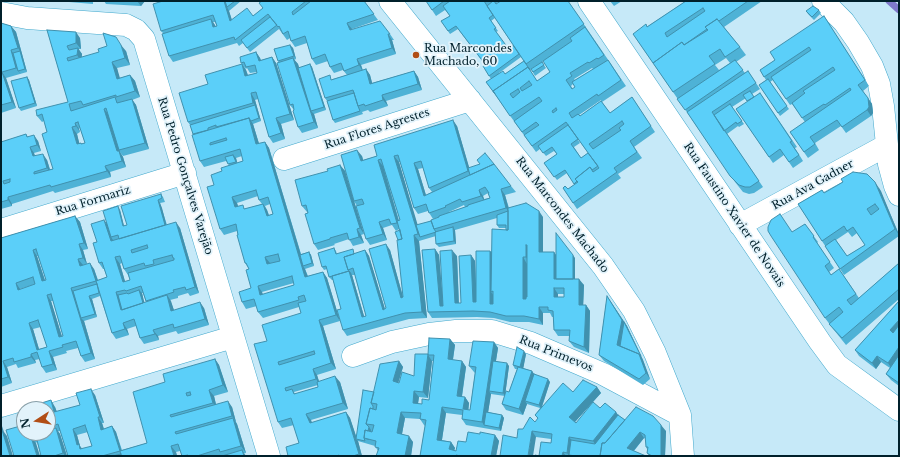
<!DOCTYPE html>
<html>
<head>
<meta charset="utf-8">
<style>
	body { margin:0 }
	#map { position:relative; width:900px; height:457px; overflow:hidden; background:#c6e9f8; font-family:"Libre Baskerville",serif }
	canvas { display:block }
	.frame { position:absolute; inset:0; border:2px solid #00202b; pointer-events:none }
	.north { position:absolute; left:16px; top:401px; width:40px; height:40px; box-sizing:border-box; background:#e2f3fb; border:1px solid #889fa8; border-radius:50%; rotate:258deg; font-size:11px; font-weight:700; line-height:16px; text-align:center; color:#00202b }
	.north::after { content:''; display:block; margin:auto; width:14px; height:18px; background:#b14e16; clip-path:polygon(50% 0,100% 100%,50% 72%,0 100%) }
</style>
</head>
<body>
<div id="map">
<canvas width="900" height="457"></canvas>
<div class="frame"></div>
<div class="north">N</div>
</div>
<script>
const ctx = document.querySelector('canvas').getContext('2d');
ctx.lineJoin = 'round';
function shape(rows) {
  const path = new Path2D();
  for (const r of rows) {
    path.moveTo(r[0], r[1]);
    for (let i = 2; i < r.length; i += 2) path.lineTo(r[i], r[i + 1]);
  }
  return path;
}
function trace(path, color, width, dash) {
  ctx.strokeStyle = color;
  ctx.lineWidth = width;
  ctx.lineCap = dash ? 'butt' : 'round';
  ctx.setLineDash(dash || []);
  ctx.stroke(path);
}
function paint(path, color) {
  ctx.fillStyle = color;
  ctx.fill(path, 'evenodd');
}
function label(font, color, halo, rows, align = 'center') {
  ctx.font = font + ' "Libre Baskerville",serif';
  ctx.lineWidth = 3.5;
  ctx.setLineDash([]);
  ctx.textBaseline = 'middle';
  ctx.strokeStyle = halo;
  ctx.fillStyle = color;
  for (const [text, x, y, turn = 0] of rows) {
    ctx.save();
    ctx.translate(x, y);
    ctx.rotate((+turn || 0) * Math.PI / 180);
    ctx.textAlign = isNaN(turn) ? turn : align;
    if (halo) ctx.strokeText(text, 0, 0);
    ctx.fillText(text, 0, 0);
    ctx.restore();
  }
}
trace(shape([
	[889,1,899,10]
]), '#7f7aca', 7);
const minor = shape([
	[390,1,603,266,634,311,655,353,680,415,683,456],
	[589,1,820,342,837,365,899,410],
	[823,1,844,22,858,42,872,66,879,84,883,106,889,164,895,186,899,195],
	[1,13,27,18,126,25,136,30,144,39,269,456],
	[284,159,470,100],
	[740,225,887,145],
	[1,230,185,173],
	[353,356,392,342,429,334,456,331,492,331,531,343,603,374,680,415],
	[1,406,233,337]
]);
trace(minor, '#41a8cc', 23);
trace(minor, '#fff', 22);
paint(shape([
	[57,1,93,1,93,4],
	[104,1,145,1,141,6,106,4],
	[159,1,241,1,229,11,232,20,253,16,263,8,262,1,364,1,378,20,352,29,352,30,390,34,394,40,392,40,396,54,361,65,363,70,366,69,370,75,372,83,414,71,418,77,422,90,386,101,388,106,370,112,368,110,362,112,363,114,335,123,333,120,327,101,325,98,333,79,347,75,343,70,334,73,330,67,328,61,316,65,312,59,307,43,295,47,291,41,290,38,287,40,279,29,250,52,243,43,239,46,237,43,173,62,169,56,163,33,161,31,159,2],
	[213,22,215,22,217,26,215,26],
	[426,1,500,1,496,4,497,4,568,1,626,86,602,102,610,113,632,97,655,132,634,147,642,158,618,174,621,178,577,209,563,188,568,189,575,184,567,173,557,180,544,163,557,154,554,151,546,156,540,149,536,152,486,82,491,79,483,66,485,65,458,29,450,34,441,21,450,16,445,10,436,16],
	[495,18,513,45,508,48,496,32,498,31,491,21],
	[521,57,524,61,505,74,499,73],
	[548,58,550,72,537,81,530,70,541,62,531,69,535,76,546,68,542,62],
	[592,68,593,69,575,80,574,79],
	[573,84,575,87,573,89,571,86],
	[601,100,601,101,580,116,579,115],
	[570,128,588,153,581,158,574,147,580,143],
	[610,1,622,1,614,6],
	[686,1,762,1,724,27,740,47,746,55,736,62,745,73,748,71,760,89,752,94,754,97,760,93,797,147,795,148,803,161,793,168,784,155,773,163,736,109,748,102,746,98,732,107,744,124,739,127,738,126,727,134,763,187,754,193,749,194,743,192,735,182,633,34,648,26],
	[726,58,730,63,719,70,715,65],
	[819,10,821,13,814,20,808,14,806,11],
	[824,16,869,86,863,91,872,104,873,113,871,116,846,133,841,126,815,143,819,150,808,158,790,132,805,122,792,104,790,105,773,80,770,82,789,109,780,116,759,85,766,80,760,70,775,60],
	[1,23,11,26,16,32,27,72,6,78,16,108,1,113],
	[47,30,80,38,81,49,78,49,82,54,82,57,126,51,130,65,117,68,119,78,130,75,135,81,140,97,132,100,136,105,149,149,123,156,119,151,123,157,126,167,110,172,111,177,55,193,53,191,12,204,12,206,1,209,1,140,2,142,26,134,28,137,38,141,41,151,34,153,35,156,47,160,50,169,53,169,47,132,44,121,42,122,37,116,68,102],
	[80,128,85,143,82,144,81,143,79,143,77,134,80,132,79,129],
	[290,45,293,48,296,59,294,60,298,64,299,68,310,64,312,67,326,110,314,114,318,128,302,133,298,127,294,110,290,105,279,63,278,61],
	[256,52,260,58,261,60,272,57,276,63,294,120,281,124,285,139,273,143,269,137,258,99,255,100,261,121,253,124,259,144,265,142,269,148,301,254,309,252,311,255,314,266,305,269,308,276,323,272,327,278,340,321,323,326,336,369,317,375,319,381,340,382,348,409,311,420,312,423,346,412,350,418,356,436,374,392,399,361,403,367,398,383,399,383,414,376,428,354,450,339,455,345,453,360,462,361,466,367,462,397,465,397,469,403,468,410,470,410,475,373,474,372,469,366,494,342,498,348,496,361,509,366,505,395,509,392,517,369,515,369,513,365,526,354,523,368,532,371,534,374,550,382,542,407,573,392,597,387,601,393,575,422,576,423,600,408,616,412,618,415,625,420,666,431,665,456,649,456,647,453,647,449,646,447,646,439,644,438,634,451,646,456,535,456,539,456,551,443,551,439,536,437,517,438,523,429,535,422,538,419,535,415,540,408,527,404,523,415,506,410,502,404,505,396,491,394,488,412,502,415,504,418,501,431,466,425,462,419,462,415,446,413,442,440,451,442,455,448,454,450,456,451,466,442,480,434,495,435,499,441,496,456,420,456,425,426,424,425,420,419,405,418,402,434,413,442,411,456,376,456,378,451,375,446,358,441,362,456,288,456,299,443,294,425,282,428,278,422,267,341,301,313,299,307,263,318,258,312,257,306,246,309,242,302,251,288,249,269,245,263,237,231,224,235,220,229,214,185,222,171,229,165,226,161,204,167,200,161,193,134,190,125,188,122,208,84,242,64,246,70,248,75,257,73,257,72,250,73,247,68,246,69,241,63],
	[242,156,243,161,237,163,236,158],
	[258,196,259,200,262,204,245,209,238,206,237,203],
	[270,204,273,214,269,215,267,210,265,206],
	[294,283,294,285,263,295,262,292],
	[432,361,433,361,429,400,422,404,418,404,419,397,428,398],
	[318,385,318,387,295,394,294,392],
	[27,77,29,80,37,106,21,111,19,108],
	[457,126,469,168,511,186,516,192,505,195,509,208,543,217,543,252,554,252,556,255,575,258,575,279,584,285,583,305,586,305,590,311,589,353,574,347,569,341,570,336,558,336,554,330,553,317,552,317,550,313,543,313,543,325,529,322,510,322,494,318,477,317,432,318,428,312,435,249,439,255,443,306,457,256,459,303,461,303,471,255,475,261,476,290,490,251,491,252,506,230,506,228,499,228,497,225,497,218,455,230,456,244,439,247,436,244,436,236,419,241,427,318,409,319,347,336,343,330,341,309,333,280,332,280,329,277,327,269,324,270,322,267,334,248,336,251,337,254,356,253,365,250,369,256,385,309,386,308,390,250,403,297,398,240,399,229,396,231,392,225,383,228,387,240,370,245,366,239,357,206,354,201,362,156,363,160,377,156],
	[399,162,400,162,414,208,418,214,428,211,433,219,439,217,431,221,417,225],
	[383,166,400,220,399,220],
	[423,168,429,188,432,192,426,195,418,169],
	[488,193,490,198,484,199,483,196],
	[464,205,465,207,450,212,449,212],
	[352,275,355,275,366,316,364,316],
	[558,294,564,294,564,297,558,297],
	[340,165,345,171,364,234,361,235,364,243,353,246,349,239,334,244,335,245,318,250,314,244,307,211,307,212,302,206,328,171],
	[879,188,899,234,899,236,844,275,798,204,822,190,824,193],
	[848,232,852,237,857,233,865,245,847,256,836,240],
	[161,194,163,197,165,202,160,203,167,225,180,228,199,293,190,296,188,293,178,296,178,298,170,300,174,310,204,308,209,325,178,334,176,331,158,336,159,340,144,344,140,338,136,326,127,329,129,335,116,339,112,333,100,296,92,299,97,317,84,321,95,359,85,362,81,356,78,348,66,351,67,353,53,357,57,370,46,373,42,367,40,359,35,360,36,363,18,368,16,364,7,367,12,383,1,387,1,238,75,216,80,222,88,249,83,250,87,264,83,265,94,269,98,280,107,277,104,269,103,269,99,263,97,242,106,223,120,210,124,226,127,225],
	[37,256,38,256,46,280,45,280],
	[122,263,124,269,128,275,130,280,125,282,120,264],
	[35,284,21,289,20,289],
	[142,293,143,293,146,302,144,303],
	[51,301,53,301,63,336,62,337],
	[41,327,47,347,39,349,33,329],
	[805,224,818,242,817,243,834,268,829,272,831,275,839,269,859,298,899,263,899,299,846,345,834,330,825,318,793,232],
	[607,296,627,326,643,360,650,379,643,385,604,361,599,355],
	[899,301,899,386,891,380,886,374,890,368,881,362,876,369,859,356,855,350],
	[215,359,219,365,228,392,214,396,216,404,232,407,236,422,237,424,246,453,222,456,182,456,180,451,176,452,177,456,68,456,60,431,58,431,60,434,67,456,41,456,37,442,36,443,24,433,55,407,57,412,80,405,95,395,104,423,102,423,104,429,112,426,116,432,122,450,147,443,165,382],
	[88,432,92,446,82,449,80,446,77,435]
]), '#4eb2d6');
paint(shape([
	[137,1,145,1,141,6],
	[224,1,226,1,227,7,229,11,234,27,230,21],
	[211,19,215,25,218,33,213,27],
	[347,23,352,29,354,36,350,30],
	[11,26,16,32,27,72,25,69,20,51,18,48],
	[76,32,80,38,81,49,76,43],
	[388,34,392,40,396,54,392,48],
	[121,45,126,51,130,65,125,58],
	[290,45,293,48,296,59,294,56],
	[78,48,82,54,81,61,77,55],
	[11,50,15,56,18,71,21,74,16,68],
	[256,52,260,58,263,67,259,61],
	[272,57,276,63,294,120,290,114],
	[293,58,298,64,312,110,311,111,314,114,318,128,314,122],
	[357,59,361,65,363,72,359,65],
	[112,62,117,68,122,85,117,79],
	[242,64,246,70,250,82,245,76],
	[310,64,312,67,326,110,324,107],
	[366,69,370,75,374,90,370,84],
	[414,71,418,77,422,90,418,84],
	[2,72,6,78,16,108,12,102],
	[130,75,135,81,140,97,135,91],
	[27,77,29,80,37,106,35,103],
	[251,93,255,100,261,121,259,118,255,105,253,103],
	[382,95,386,101,388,106,383,100],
	[868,98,872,104,873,113,871,116,867,110],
	[132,99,136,105,149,149,145,143],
	[104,109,109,115,120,152,123,157,126,167,122,161,117,151],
	[249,118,253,124,261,150,256,144],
	[276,118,281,124,285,139,281,133],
	[453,120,457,126,472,177,468,171],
	[75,123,79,129,80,132,76,126],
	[72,127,77,134,81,150,77,144],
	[34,135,38,141,41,151,37,145],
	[265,142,269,148,304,265,303,266,305,269,310,283,305,277],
	[30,147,34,153,37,163,33,156],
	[357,150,362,156,365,167,361,161],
	[43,154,47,160,51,174,47,168],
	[233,155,236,158,238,165,236,162],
	[394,156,399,162,421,236,420,237,418,234],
	[378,160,383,166,401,229,397,223],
	[414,163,418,169,428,202,424,196],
	[340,165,345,171,364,234,360,228],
	[105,166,110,172,111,177,107,171],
	[875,182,881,191,899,235,895,229],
	[501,189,505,195,510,214,506,208],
	[479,190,483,196,485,202,481,196],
	[8,197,12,204,12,206,8,200],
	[232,197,237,203,240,213,235,207],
	[158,200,160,203,162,208,168,231,166,228],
	[263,204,267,210,271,222,267,216],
	[118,206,120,210,125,230,123,226],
	[539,211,543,217,543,258,539,252],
	[75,216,80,222,88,249,84,243],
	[104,220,109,226,111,237,113,240,111,241],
	[176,222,180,228,199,293,195,287],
	[379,222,383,228,387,240,383,234],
	[453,227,455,230,456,244,454,241],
	[357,229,361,235,364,243,359,237],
	[414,235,419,241,427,318,422,312],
	[79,244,83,250,87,264,83,258],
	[386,244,390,250,405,304,401,298],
	[526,245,530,251,530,264,526,257],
	[435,249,439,255,444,312,440,306],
	[33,250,37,256,47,287,42,281],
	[365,250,369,256,387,316,383,310],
	[452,250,457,256,459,310,455,303],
	[490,251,495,257,493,291,491,292,494,296,494,310,490,304],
	[309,252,311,255,314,266,312,263],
	[554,252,558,258,556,282,554,279],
	[471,255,475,261,477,308,473,302],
	[573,255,575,258,575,285,573,282],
	[115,257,120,264,127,288,123,282],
	[265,257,270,263,267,264],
	[523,257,527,264,527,305,523,299],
	[78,259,83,265,84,272,80,266],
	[90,263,94,269,103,296,96,281],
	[349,271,352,275,366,323,362,317],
	[323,272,327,278,340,321,336,315],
	[579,279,584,285,583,311,579,305],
	[16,283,20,289,23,296,18,290],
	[258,286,262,292,265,301,260,295],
	[71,288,75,294,81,318,84,321,95,359,91,353],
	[554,288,558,294,558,303,554,297],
	[139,290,142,293,146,309,144,306],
	[116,292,120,298,124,313,121,310],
	[47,295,51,301,64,343,59,337],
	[167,295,171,301,176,317,171,311],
	[89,296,92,299,97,317,95,314],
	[607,296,627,326,643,360,650,379,646,373,626,327,622,349,617,345],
	[200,302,204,308,209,325,205,319],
	[586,305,590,311,589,353,584,347],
	[539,307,543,313,543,325,539,319],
	[319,320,323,326,336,369,331,363],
	[899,320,899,331,895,336,890,330],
	[29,323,33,329,41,356,37,350],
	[123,323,127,329,129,335,125,329],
	[153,330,158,336,159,340,155,334],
	[450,339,455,345,452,365,448,359],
	[494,342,498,348,491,391,489,391,491,394,486,426,484,425,482,422],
	[899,347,899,359,892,369,888,363],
	[49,351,53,357,57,370,53,364],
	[524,351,526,354,523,370,520,367],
	[31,354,35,360,36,363,31,357],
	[428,355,432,361,428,398,423,392],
	[877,356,881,362,876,369,872,363],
	[215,359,219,365,228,392,223,385],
	[3,361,7,367,12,383,8,377],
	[399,361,403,367,397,387,393,381],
	[462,361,466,367,461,402,457,396],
	[507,363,509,366,505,396,503,393],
	[313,369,317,375,320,385,316,379],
	[532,371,536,377,525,401,527,404,523,415,519,409],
	[335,376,340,382,348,409,343,403],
	[548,379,550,382,541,409,539,405],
	[597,387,601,393,574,423,569,417],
	[91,389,95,395,104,423,100,417],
	[209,390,214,396,217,409,213,403],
	[414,391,419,397,417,409,413,403],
	[465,397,469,403,468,415,463,409],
	[51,400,55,407,59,418,54,412],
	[228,401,232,407,236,422,232,416],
	[442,407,446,413,441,446,437,440],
	[346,412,350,418,357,439,356,439,358,441,362,456,360,456,359,454],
	[401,412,405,418,401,439,397,433],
	[616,412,620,418,597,447,593,441],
	[306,414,311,420,314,429,310,423],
	[502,415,504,418,501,431,499,428],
	[98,417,102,423,106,436,101,430],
	[233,418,237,424,246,453,241,446],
	[1,423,4,432,7,436,13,456,10,456,1,431],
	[661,425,666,431,665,456,661,456],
	[112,426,116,432,123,456,120,451],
	[369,427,371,430,369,440,366,439],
	[56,428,60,434,67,456,65,456,63,453],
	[73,429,77,435,80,446,83,450,84,455,77,445],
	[532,431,536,437,533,456,528,456],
	[640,432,644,438,631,454,627,448],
	[495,435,499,441,496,456,491,456],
	[409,436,413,442,411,456,405,456],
	[31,437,36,443,40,456,37,456],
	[569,437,574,443,569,455,569,456,567,453],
	[451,442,455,448,453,455,449,449],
	[171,446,176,452,177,456,174,456],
	[242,450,246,456,244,456],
	[563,452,566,456,562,456]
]), '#4091ae');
const building = shape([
	[163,1,224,1,230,21,247,8,253,16,263,8,259,3,262,1,306,1,292,12,293,15,311,1,364,1,374,14,347,23,350,30,380,21,390,34,388,34,392,48,357,59,359,65,344,71,341,63,330,67,325,54,312,59,305,36,291,41,288,31,283,34,279,26,278,27,268,14,235,40,234,37,169,56,162,34,211,19,213,27,217,26,213,15,161,31,153,4,163,1],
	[225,1,235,1,227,7,225,1],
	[426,1,444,1,432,10,426,1],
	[450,1,484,1,493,15,489,18,496,28,494,29,508,48,513,45,519,54,489,76,483,66,485,64,456,26,448,31,441,21,450,16,443,6,450,1],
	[493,1,494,1,496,4,501,1,568,1,584,24,526,64,487,6,493,1],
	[686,1,748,1,719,21,717,19,705,27,707,29,684,45,682,42,653,63,633,34,646,24,647,27,686,1],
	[703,8,705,11,667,37,665,33,703,8],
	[813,6,819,10,812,17,806,11,813,6],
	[824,16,865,80,858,85,868,98,869,107,867,110,842,127,837,120,810,137,815,144,804,152,790,132,851,90,850,88,825,105,824,104,802,118,792,103,805,93,803,91,835,70,833,67,786,99,771,77,811,50,809,47,764,77,760,70,775,60,770,52,824,16],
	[270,17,277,25,247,48,241,40,270,17],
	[717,19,740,47,725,57,720,49,709,56,715,64,673,92,653,63,682,42,684,45,708,30,705,27,717,19],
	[1,23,11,26,18,48,11,50,16,68,2,72,12,102,1,105,1,23],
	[585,27,604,55,598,59,597,58,589,63,588,62,570,73,572,76,566,80,572,89,575,87,572,82,608,60,621,80,598,96,597,94,569,113,572,118,578,114,580,116,601,101,610,113,632,97,651,126,630,141,637,152,614,168,617,172,573,203,563,188,565,186,568,189,578,182,575,179,590,167,593,172,599,168,566,122,532,146,524,135,539,125,536,122,522,132,514,121,542,101,539,97,510,116,493,91,528,67,537,81,550,72,543,61,572,41,570,38,585,27],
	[529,81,532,85,522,91,520,88,529,81],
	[518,89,520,92,513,98,510,94,518,89],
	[556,108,557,110,553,113,552,111,556,108],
	[622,121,624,124,619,128,621,130,593,149,589,144,622,121],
	[47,30,76,32,76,43,67,46,69,50,78,48,77,55,67,58,68,61,99,52,98,49,107,46,103,33,116,37,121,45,125,58,112,62,117,79,130,75,135,91,116,97,116,95,83,105,81,101,69,104,71,111,115,97,117,103,132,99,145,143,119,150,106,108,104,109,117,151,119,151,122,161,105,166,107,171,51,187,50,185,8,197,8,200,1,202,1,142,26,134,27,137,34,135,37,145,30,147,33,156,43,154,47,168,34,172,34,174,53,169,42,134,47,132,42,114,37,116,36,110,68,102,47,30],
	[78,122,85,143,81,144,81,143,77,144,72,127,76,126,75,123,78,122],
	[10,179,10,182,4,184,3,181,10,179],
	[290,45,294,56,278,61,274,49,290,45],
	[20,51,25,69,18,71,13,53,20,51],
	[256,52,259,61,272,57,290,114,276,118,281,133,269,137,256,92,251,93,253,103,188,122,179,93,208,84,205,75,242,64,245,76,257,73,255,65,246,67,244,62,241,63,240,57,256,52],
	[293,58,314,122,298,127,293,111,294,110,293,104,290,105,277,63,293,58],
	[735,60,743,70,685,110,677,99,735,60],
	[524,61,530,70,528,67,493,91,495,94,486,82,503,71,505,74,524,61],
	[542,62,544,65,533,72,531,69,542,62],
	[310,64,324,107,311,111,298,68,310,64],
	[366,69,370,84,414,71,418,84,382,95,383,100,365,106,364,104,358,106,353,90,325,98,319,79,330,75,331,80,366,69],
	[748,71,756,83,712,112,759,181,750,187,745,187,739,185,730,176,687,112,748,71],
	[27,77,35,103,19,108,11,81,27,77],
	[768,79,787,106,778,113,759,85,768,79],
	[750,91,754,97,747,101,743,95,750,91],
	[354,93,358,106,360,111,333,120,327,101,354,93],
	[760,93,792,141,790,142,799,155,789,162,780,149,769,157,736,109,760,93],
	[730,104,742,121,737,124,736,122,724,131,714,115,730,104],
	[255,105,259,118,251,121,249,118,216,127,216,125,208,128,208,130,193,134,190,125,255,105],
	[249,118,256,144,265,142,305,277,323,272,336,315,319,320,331,363,313,369,316,379,285,388,286,391,292,389,294,394,318,387,317,382,335,376,343,403,306,414,310,423,346,412,359,454,353,456,339,456,339,455,337,456,288,456,286,447,299,443,291,418,278,422,254,344,267,341,262,325,301,313,298,303,306,301,304,295,298,297,299,300,258,312,254,299,242,302,239,292,251,288,246,270,249,269,246,263,245,263,237,235,238,235,236,224,220,229,207,187,214,185,211,175,222,171,221,168,243,161,240,149,200,161,192,135,249,118],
	[226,138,227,140,210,145,210,143,226,138],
	[256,190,259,200,268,197,273,214,267,216,263,204,244,209,243,205,235,207,232,197,256,190],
	[278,254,280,261,267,264,265,257,278,254],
	[292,276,294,285,260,295,258,286,292,276],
	[314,351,315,354,279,365,278,362,314,351],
	[453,120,468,171,429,188,421,161,414,163,424,196,494,164,511,186,501,189,506,208,434,229,431,220,439,217,439,216,468,206,468,205,490,198,488,193,489,193,485,187,479,190,481,196,462,202,460,199,445,206,446,207,429,213,426,204,414,208,398,155,394,156,418,234,414,235,422,312,405,313,343,330,337,310,341,309,332,276,349,271,362,317,366,316,353,268,348,270,344,257,365,250,383,310,386,308,369,249,386,244,401,298,403,297,397,240,402,239,397,221,400,220,381,159,378,160,397,223,391,224,389,219,379,222,383,234,366,239,356,206,364,204,362,199,354,201,341,155,357,150,361,161,377,156,374,145,453,120],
	[568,125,578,139,571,144,581,158,588,153,598,166,592,170,590,167,575,179,577,181,574,184,565,170,554,177,544,163,557,154,552,147,543,153,538,146,568,125],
	[485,153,494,164,470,175,468,168,480,164,477,160,485,153],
	[233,155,236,162,228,164,225,157,233,155],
	[340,165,360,228,357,229,359,237,349,240,347,233,330,238,330,239,314,244,305,214,308,213,306,205,302,206,295,180,328,171,327,169,340,165],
	[853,172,867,174,875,182,895,229,840,269,825,246,835,239,847,256,865,245,853,227,847,231,844,226,822,241,798,204,822,190,824,193,843,182,841,179,853,172],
	[875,204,879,209,871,215,867,209,875,204],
	[161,194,162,198,158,200,165,225,119,239,118,235,111,237,103,211,118,206,123,226,127,225,121,206,161,194],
	[526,203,539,211,539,252,554,252,554,279,579,279,579,305,586,305,584,347,569,341,570,330,554,330,553,311,548,310,548,307,539,307,539,319,524,316,506,316,490,312,473,311,428,312,422,250,435,249,440,306,443,306,440,251,452,250,455,303,461,303,459,256,471,255,473,302,476,302,476,251,490,251,490,304,493,304,493,291,491,292,492,229,508,230,508,208,526,203],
	[526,245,527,245,527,297,526,297,526,299,523,299,523,257,526,257,526,245],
	[554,288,564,288,564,297,554,297,554,288],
	[508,211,508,230,506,230,506,225,497,225,497,215,508,211],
	[780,214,792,232,805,224,814,236,813,237,830,262,825,266,831,275,839,269,856,294,847,300,851,305,899,263,899,289,842,338,829,324,843,312,839,307,825,318,771,236,768,231,768,227,771,220,780,214],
	[75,216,84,243,79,244,83,258,78,259,80,266,90,263,96,281,71,288,91,353,81,356,76,341,62,345,63,347,49,351,53,364,42,367,37,352,31,354,31,357,14,362,13,358,3,361,8,377,1,379,1,238,75,216],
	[36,249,46,280,42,281,33,250,36,249],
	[33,277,35,284,18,290,16,283,33,277],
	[51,294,63,336,59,337,47,295,51,294],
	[38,320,47,347,37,350,29,323,38,320],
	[104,220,111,241,176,222,195,287,186,290,185,287,173,290,174,292,146,301,141,286,126,291,125,290,116,292,121,310,167,295,171,311,200,302,205,319,174,328,173,324,153,330,155,334,140,338,134,319,123,323,125,329,112,333,96,281,107,277,102,262,99,263,93,243,97,242,91,224,104,220],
	[147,245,148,248,132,253,131,250,147,245],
	[172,255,173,258,174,258,174,260,128,273,130,280,123,282,115,257,120,256,124,269,144,263,145,266,154,264,153,260,172,255],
	[431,221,434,229,436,232,420,237,416,225,431,221],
	[453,227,454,241,436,244,435,232,453,227],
	[400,230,402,239,398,240,395,232,400,230],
	[556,233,573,255,573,279,556,279,556,233],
	[334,248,336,254,353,249,354,254,344,257,348,270,351,274,349,271,329,277,326,266,322,267,318,253,334,248],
	[309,252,312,263,303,266,300,255,309,252],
	[97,284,99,293,89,296,95,314,81,318,73,291,97,284],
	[139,290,143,303,122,310,118,295,127,293,128,294,139,290],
	[607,296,622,320,617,345,639,354,646,373,639,379,599,355,607,296],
	[899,301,899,320,890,330,893,333,899,325,899,347,888,363,877,356,872,363,855,350,899,301],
	[624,322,641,356,639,354,620,346,624,322],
	[429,338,450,339,448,359,462,361,457,396,465,397,463,409,470,410,476,367,469,366,473,341,494,342,482,422,462,419,463,410,442,407,437,440,451,442,449,449,456,451,458,441,466,442,468,432,480,434,480,432,495,435,491,456,460,456,456,455,456,456,420,456,426,420,420,419,421,413,401,412,397,433,409,436,405,456,376,456,379,448,375,447,376,441,364,438,365,430,372,432,374,425,366,424,370,408,376,410,377,404,371,403,380,364,399,361,393,381,399,383,402,372,414,376,415,354,428,354,423,392,414,391,413,403,422,404,422,399,429,400,434,355,428,355,429,338],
	[517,347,524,351,520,367,513,365,517,347],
	[899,355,899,383,886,374,899,355],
	[215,359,223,385,209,390,213,403,170,415,171,417,228,401,232,416,175,432,176,434,233,418,241,446,220,452,219,449,197,456,189,456,188,455,182,456,178,444,171,446,174,456,121,456,120,451,147,443,133,392,165,382,163,374,215,359],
	[190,392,191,395,187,396,186,393,190,392],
	[493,361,507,363,503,393,489,391,493,361],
	[518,367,532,371,519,409,502,404,506,391,509,392,518,367],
	[534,374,548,379,539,405,525,401,534,374],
	[583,380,597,387,569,417,576,423,593,402,600,408,605,403,616,412,593,441,569,437,567,453,563,452,562,456,535,456,535,455,539,456,541,442,551,443,552,434,532,431,528,456,500,456,503,435,517,438,518,429,523,429,530,417,535,422,538,418,535,415,563,383,573,392,583,380],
	[91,389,100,417,98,417,101,430,112,426,120,451,102,456,68,456,58,424,52,426,53,429,56,428,63,453,54,456,41,456,36,436,31,437,37,456,14,456,6,430,24,425,24,433,48,433,48,409,33,409,32,406,51,400,54,412,80,405,76,393,91,389],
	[85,425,92,446,80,449,79,444,77,445,73,429,85,425],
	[363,390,374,392,371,403,373,406,373,409,370,408,366,424,369,427,368,431,365,430,364,438,365,441,356,439,363,390],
	[636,407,653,416,661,425,661,456,652,456,647,453,648,447,646,447,645,435,640,432,627,448,646,456,600,456,602,443,605,443,636,407],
	[486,412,502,415,499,428,484,425,486,412],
	[618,415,625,420,605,443,602,443,600,456,575,456,569,455,571,440,595,444,618,415],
	[2,430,10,456,1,456,1,431,2,430],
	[242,450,244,456,222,456,242,450],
	[121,454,121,456,113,456,121,454]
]);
paint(building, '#5bcff9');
trace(building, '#4091ae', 1);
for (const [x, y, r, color] of [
	[416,55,4,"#b14e16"]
]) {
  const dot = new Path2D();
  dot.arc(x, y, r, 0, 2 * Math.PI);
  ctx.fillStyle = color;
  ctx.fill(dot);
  trace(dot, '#e2f3fb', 1.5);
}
label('11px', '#00202b', '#e2f3fb', [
	["Rua Marcondes",424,49],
	["Machado, 60",424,62]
], 'left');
label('11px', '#00202b', '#e2f3fb', [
	["Rua Flores Agrestes",377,129,-18],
	["Rua Pedro Gonçalves Varejão",185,176,73],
	["Rua Ava Gadner",813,185,-29],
	["Rua Formariz",93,201,-17],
	["Rua Marcondes Machado",562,215,52],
	["Rua Faustino Xavier de Novais",734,215,56],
	["Rua Primevos",556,354,22]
]);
</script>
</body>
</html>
